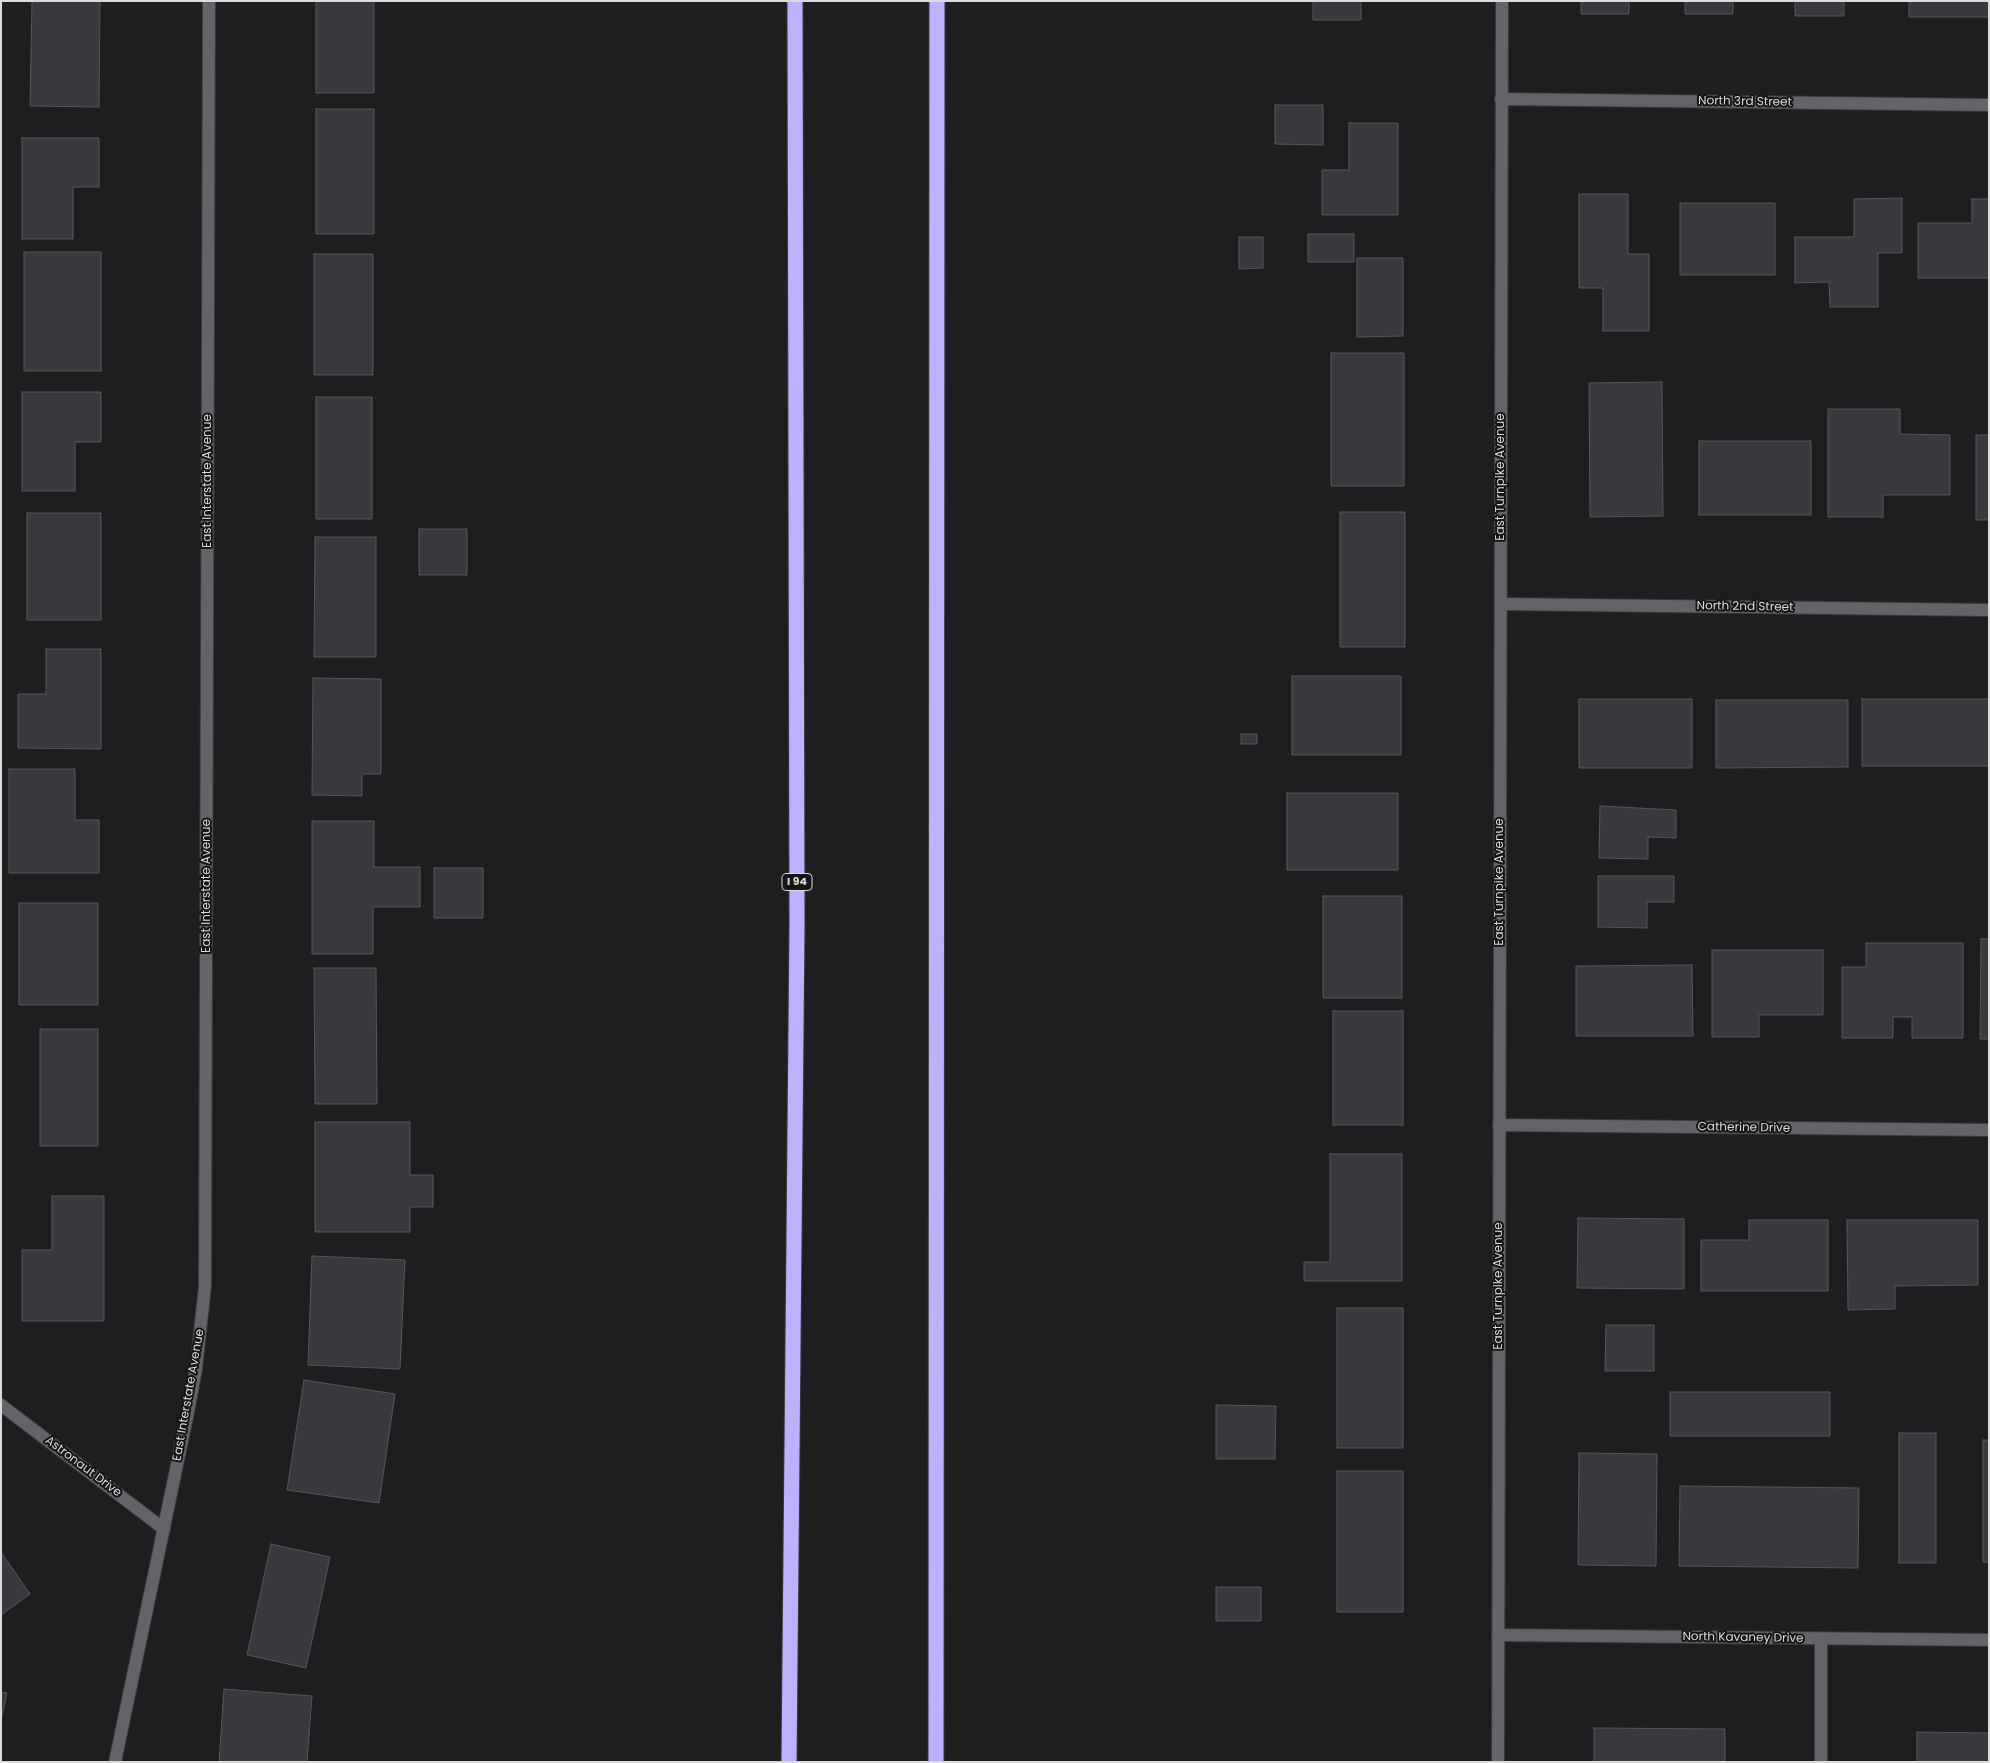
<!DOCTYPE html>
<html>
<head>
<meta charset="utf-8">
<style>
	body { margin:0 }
	#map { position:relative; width:1990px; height:1763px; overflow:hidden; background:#1e1e21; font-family:Poppins,sans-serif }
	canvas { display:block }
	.frame { position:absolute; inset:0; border:2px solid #dbdbdd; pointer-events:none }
</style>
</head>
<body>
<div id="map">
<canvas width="1990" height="1763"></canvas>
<div class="frame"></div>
</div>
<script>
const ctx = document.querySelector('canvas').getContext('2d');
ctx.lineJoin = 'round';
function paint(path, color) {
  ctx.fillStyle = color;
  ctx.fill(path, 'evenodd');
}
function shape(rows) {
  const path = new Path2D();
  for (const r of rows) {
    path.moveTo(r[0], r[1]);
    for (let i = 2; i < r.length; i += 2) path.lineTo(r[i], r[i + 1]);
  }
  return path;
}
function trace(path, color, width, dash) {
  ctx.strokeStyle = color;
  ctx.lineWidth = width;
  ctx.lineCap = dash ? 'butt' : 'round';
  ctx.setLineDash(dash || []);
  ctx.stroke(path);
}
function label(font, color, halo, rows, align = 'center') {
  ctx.font = font + ' Poppins,sans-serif';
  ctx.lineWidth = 4;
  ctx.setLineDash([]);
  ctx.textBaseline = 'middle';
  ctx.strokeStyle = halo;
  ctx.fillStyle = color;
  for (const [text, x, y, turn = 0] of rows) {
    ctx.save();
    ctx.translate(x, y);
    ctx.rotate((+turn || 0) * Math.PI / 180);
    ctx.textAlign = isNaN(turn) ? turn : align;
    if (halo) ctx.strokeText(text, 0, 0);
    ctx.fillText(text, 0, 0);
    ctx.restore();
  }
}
const building = shape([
	[32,1,100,1,99,107,30,106,32,1],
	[316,1,374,1,374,93,316,93,316,1],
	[1313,1,1361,1,1361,20,1313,20,1313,1],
	[1581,1,1629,1,1629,14,1581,14,1581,1],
	[1685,1,1733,1,1733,14,1685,14,1685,1],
	[1795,1,1844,1,1844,16,1795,16,1795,1],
	[1909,1,1989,1,1989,17,1909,17,1909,1],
	[1275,105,1323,105,1323,145,1275,144,1275,105],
	[316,109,374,109,374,234,316,234,316,109],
	[1349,123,1398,123,1398,215,1322,215,1322,170,1349,170,1349,123],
	[22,138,99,138,99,187,73,187,73,239,22,239,22,138],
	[1579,194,1628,194,1628,254,1649,254,1649,331,1603,331,1603,288,1579,288,1579,194],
	[1902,198,1902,253,1878,253,1878,307,1830,307,1829,282,1795,283,1795,237,1854,237,1854,199,1902,198],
	[1972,199,1989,199,1989,278,1918,278,1918,223,1972,223,1972,199],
	[1680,203,1775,203,1775,275,1680,275,1680,203],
	[1308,234,1354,234,1354,262,1308,262,1308,234],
	[1239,237,1263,237,1263,268,1239,269,1239,237],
	[24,252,101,252,101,371,24,371,24,252],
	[314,254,373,254,373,375,314,375,314,254],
	[1357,258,1403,258,1403,336,1357,337,1357,258],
	[1331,353,1404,353,1404,486,1331,486,1331,353],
	[1662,382,1663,516,1590,517,1589,383,1662,382],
	[22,392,101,392,101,442,75,442,75,491,22,491,22,392],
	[316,397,372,397,372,519,316,519,316,397],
	[1828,409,1900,409,1900,434,1950,435,1950,495,1883,495,1883,517,1828,517,1828,409],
	[1976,435,1989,435,1989,520,1976,520,1976,435],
	[1699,441,1811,441,1811,515,1699,515,1699,441],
	[1340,512,1405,512,1405,647,1340,647,1340,512],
	[27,513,101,513,101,620,27,620,27,513],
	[419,529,467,529,467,575,419,575,419,529],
	[315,537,376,537,376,657,314,657,315,537],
	[46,649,101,649,101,749,18,748,18,694,46,694,46,649],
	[1292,676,1401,676,1401,755,1292,755,1292,676],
	[313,678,381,679,381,774,362,774,362,796,312,795,313,678],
	[1579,699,1692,699,1692,768,1579,768,1579,699],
	[1862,699,1989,699,1989,766,1862,766,1862,699],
	[1716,700,1848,700,1848,767,1716,768,1716,700],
	[1241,734,1257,734,1257,744,1241,744,1241,734],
	[9,769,75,769,75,820,99,820,99,873,9,873,9,769],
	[1287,793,1398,793,1398,870,1287,870,1287,793],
	[1600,806,1676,810,1676,838,1648,837,1648,859,1599,858,1600,806],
	[312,821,374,821,374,867,420,867,420,907,373,907,373,954,312,954,312,821],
	[434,868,483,868,483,918,434,918,434,868],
	[1598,876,1674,876,1674,902,1647,902,1647,928,1598,927,1598,876],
	[1323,896,1402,896,1402,998,1323,998,1323,896],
	[19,903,98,903,98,1005,19,1005,19,903],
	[1981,939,1989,939,1989,1039,1980,1039,1981,939],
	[1866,943,1963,943,1963,1038,1912,1038,1912,1017,1893,1017,1893,1038,1842,1038,1842,967,1866,967,1866,943],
	[1712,950,1823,950,1823,1015,1759,1015,1759,1037,1712,1037,1712,950],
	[1692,965,1693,1036,1576,1036,1576,966,1692,965],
	[314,968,376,968,377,1104,315,1104,314,968],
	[1333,1011,1403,1011,1403,1125,1333,1125,1333,1011],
	[40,1029,98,1029,98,1146,40,1146,40,1029],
	[315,1122,410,1122,410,1175,433,1175,433,1207,410,1207,410,1232,315,1232,315,1122],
	[1330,1154,1402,1154,1402,1281,1304,1281,1304,1262,1330,1262,1330,1154],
	[52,1196,104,1196,104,1321,22,1321,22,1250,52,1250,52,1196],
	[1578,1218,1684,1219,1684,1289,1577,1288,1578,1218],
	[1749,1220,1828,1220,1828,1291,1701,1291,1701,1240,1749,1240,1749,1220],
	[1847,1220,1978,1220,1978,1285,1895,1286,1895,1309,1848,1310,1847,1220],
	[312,1256,405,1260,400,1369,308,1365,312,1256],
	[1337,1308,1403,1308,1403,1448,1337,1448,1337,1308],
	[1606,1325,1654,1325,1654,1371,1605,1371,1606,1325],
	[304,1380,395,1394,379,1503,287,1490,304,1380],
	[1670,1392,1830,1392,1830,1436,1670,1436,1670,1392],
	[1216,1405,1276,1406,1275,1459,1216,1459,1216,1405],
	[1899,1433,1936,1433,1936,1563,1899,1563,1899,1433],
	[1983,1440,1989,1440,1989,1562,1983,1562,1983,1440],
	[1579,1453,1657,1454,1656,1566,1578,1565,1579,1453],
	[1337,1471,1403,1471,1403,1612,1337,1612,1337,1471],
	[1680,1486,1859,1488,1858,1568,1679,1566,1680,1486],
	[271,1544,330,1557,306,1668,247,1655,271,1544],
	[1,1552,30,1594,1,1615,1,1552],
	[1216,1587,1261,1587,1261,1621,1216,1621,1216,1587],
	[224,1689,312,1696,307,1762,219,1762,224,1689],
	[1,1692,7,1693,1,1721,1,1692],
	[1594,1728,1725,1729,1725,1762,1594,1762,1594,1728],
	[1917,1732,1989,1733,1989,1762,1917,1762,1917,1732]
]);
paint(building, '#3a3a3e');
trace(building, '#565559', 1);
const lane = shape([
	[1821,1762,1821,1639]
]);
const street = shape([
	[1501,99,1989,105],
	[1501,604,1989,610],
	[1499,1125,1989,1130],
	[1,1405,164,1529],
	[1498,1635,1989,1640]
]);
const secondary = shape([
	[115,1762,188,1412,196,1369,205,1286,209,1],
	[1498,1762,1502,1]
]);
const highway = shape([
	[789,1762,797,924,795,1],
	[936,1762,937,1]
]);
trace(lane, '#3b3b3d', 14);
trace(street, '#3b3b3d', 14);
trace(secondary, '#3b3b3d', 14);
trace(highway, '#3b3b3d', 17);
trace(lane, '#646367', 12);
trace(street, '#646367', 12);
trace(secondary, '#646367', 12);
trace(highway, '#beb0fc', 15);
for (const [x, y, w] of [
	[797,882,30]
]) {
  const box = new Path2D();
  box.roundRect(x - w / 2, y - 8.5, w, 17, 4);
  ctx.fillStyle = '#151518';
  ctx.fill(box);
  trace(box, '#dbdbdd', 1);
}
label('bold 11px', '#dbdbdd', null, [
	["I 94",797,882]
]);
label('12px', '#dbdbdd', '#151518', [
	["North 3rd Street",1745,102,1],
	["East Turnpike Avenue",1501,477,-90],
	["East Interstate Avenue",208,481,-90],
	["North 2nd Street",1745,607,1],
	["East Turnpike Avenue",1500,882,-90],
	["East Interstate Avenue",207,886,-90],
	["Catherine Drive",1744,1128,1],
	["East Turnpike Avenue",1499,1286,-90],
	["East Interstate Avenue",189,1395,-80],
	["Astronaut Drive",83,1467,37],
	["North Kavaney Drive",1743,1638,1]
]);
</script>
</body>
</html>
